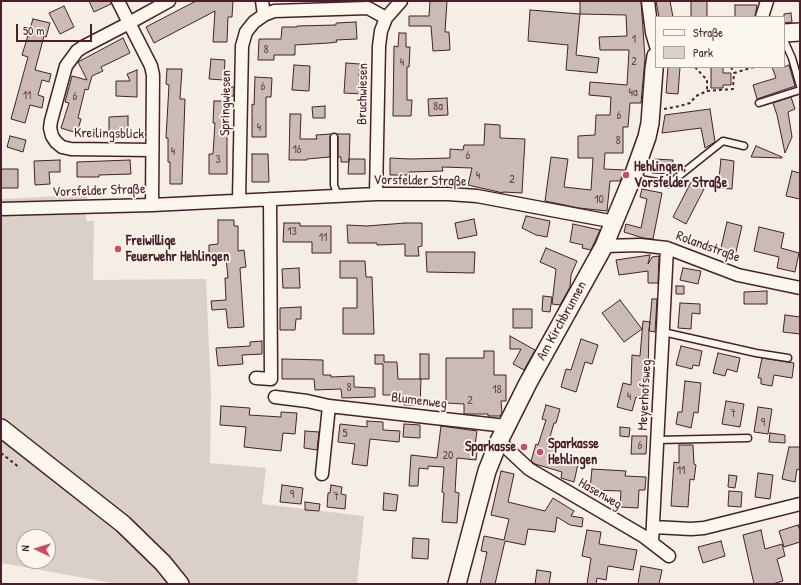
<!DOCTYPE html>
<html>
<head>
<meta charset="utf-8">
<style>
	body { margin:0 }
	#map { position:relative; width:801px; height:585px; overflow:hidden; background:#f4eee4; font-family:"Patrick Hand",sans-serif }
	canvas { display:block }
	.frame { position:absolute; inset:0; border:2px solid #4a1f2b; pointer-events:none }
	.legend { position:absolute; left:655px; top:16px; width:130px; height:52px; box-sizing:border-box; background:#fbf7ec; border:1px solid #b4a19f; margin:0; padding:5px 7px; list-style:none; font-size:12px; color:#4a1f2b }
	.legend li { display:flex; align-items:center; gap:8px; height:20px }
	.legend b { width:20px; border:1px solid #b4a19f }
	.north { position:absolute; left:16px; top:529px; width:40px; height:40px; box-sizing:border-box; background:#fbf7ec; border:1px solid #b4a19f; border-radius:50%; rotate:274deg; font-size:11px; font-weight:700; line-height:16px; text-align:center; color:#4a1f2b }
	.north::after { content:''; display:block; margin:auto; width:14px; height:18px; background:#d1495b; clip-path:polygon(50% 0,100% 100%,50% 72%,0 100%) }
	.scale { position:absolute; left:16px; top:24px; width:76px; height:18px; box-sizing:border-box; border:2px solid #4a1f2b; border-top:0; padding-left:5px; font-size:12px; line-height:14px; white-space:nowrap; color:#4a1f2b; -webkit-text-stroke:3px #fbf7ec; paint-order:stroke }
</style>
</head>
<body>
<div id="map">
<canvas width="801" height="585"></canvas>
<div class="frame"></div>
<ul class="legend">
<li><b style="height:5px;background:#fbf7ec"></b>Straße</li>
<li><b style="height:11px;background:#dbd0c9"></b>Park</li>
</ul>
<div class="north">N</div>
<div class="scale">50 m</div>
</div>
<script>
const ctx = document.querySelector('canvas').getContext('2d');
ctx.lineJoin = 'round';
function paint(path, color) {
  ctx.fillStyle = color;
  ctx.fill(path, 'evenodd');
}
function shape(rows) {
  const path = new Path2D();
  for (const r of rows) {
    path.moveTo(r[0], r[1]);
    for (let i = 2; i < r.length; i += 2) path.lineTo(r[i], r[i + 1]);
  }
  return path;
}
function trace(path, color, width, dash) {
  ctx.strokeStyle = color;
  ctx.lineWidth = width;
  ctx.lineCap = dash ? 'butt' : 'round';
  ctx.setLineDash(dash || []);
  ctx.stroke(path);
}
function label(font, color, halo, rows, align = 'center') {
  ctx.font = font + ' "Patrick Hand",sans-serif';
  ctx.lineWidth = 3.5;
  ctx.setLineDash([]);
  ctx.textBaseline = 'middle';
  ctx.strokeStyle = halo;
  ctx.fillStyle = color;
  for (const [text, x, y, turn = 0] of rows) {
    ctx.save();
    ctx.translate(x, y);
    ctx.rotate((+turn || 0) * Math.PI / 180);
    ctx.textAlign = isNaN(turn) ? turn : align;
    if (halo) ctx.strokeText(text, 0, 0);
    ctx.fillText(text, 0, 0);
    ctx.restore();
  }
}
paint(shape([
	[87,195,86,221,94,221,93,280,206,279,211,393,210,463,266,468,262,504,364,516,357,584,118,584,1,563,1,199],
	[24,537,48,537,48,561,24,561]
]), '#dbd0c9');
const building = shape([
	[89,1,111,1,111,4,94,12,89,1],
	[196,1,233,1,232,17,228,17,227,42,213,42,215,11,154,43,146,27,196,1],
	[430,1,447,1,445,32,449,32,450,50,433,51,431,26,409,26,409,16,429,16,430,1],
	[580,1,641,1,645,58,641,103,630,103,628,127,623,127,623,153,605,153,604,169,625,170,620,181,610,181,607,211,579,208,545,201,551,157,568,159,564,187,591,190,593,158,578,158,578,136,595,135,596,115,610,115,611,97,589,95,590,82,627,85,629,50,600,50,599,37,627,36,626,15,580,14,580,1],
	[656,1,670,1,673,17,659,17,656,1],
	[691,1,707,1,707,17,691,17,691,1],
	[735,5,757,5,755,17,735,17,735,5],
	[64,6,74,27,60,34,49,13,64,6],
	[530,10,580,14,576,55,599,58,597,73,566,70,568,45,528,41,530,10],
	[791,13,792,22,784,23,784,14,791,13],
	[33,19,50,23,46,37,44,36,35,70,51,74,49,82,42,80,38,95,44,97,42,108,30,105,25,123,11,119,28,57,22,55,33,19],
	[356,22,357,39,336,40,337,42,329,43,295,45,295,55,274,55,274,60,258,60,259,39,281,39,282,27,297,27,297,26,336,25,336,23,356,22],
	[399,33,406,33,406,47,410,47,409,67,407,67,407,100,412,100,411,116,393,116,394,46,398,47,399,33],
	[123,38,130,53,101,67,103,71,92,76,88,90,85,89,78,118,81,119,77,133,61,128,69,103,65,102,72,76,87,80,78,62,123,38],
	[211,59,225,60,224,80,209,79,211,59],
	[346,63,360,64,359,76,363,77,362,94,344,93,346,63],
	[294,65,310,66,309,91,292,90,294,65],
	[789,65,795,86,757,99,753,85,776,78,772,67,784,67,789,65],
	[668,67,680,67,678,94,666,93,668,67],
	[711,67,723,67,723,73,731,73,731,85,723,85,723,88,711,88,711,67],
	[167,69,182,69,180,99,185,99,182,184,170,184,170,162,168,162,168,138,166,138,169,85,166,84,167,69],
	[137,70,137,97,116,96,116,81,130,81,127,74,137,70],
	[255,77,272,78,271,97,266,97,266,137,252,137,252,104,254,105,255,77],
	[227,87,234,87,234,96,226,96,227,87],
	[791,97,795,109,788,112,792,137,785,153,777,115,773,103,791,97],
	[447,98,448,115,429,116,428,99,447,98],
	[214,101,227,101,227,174,209,174,209,154,213,154,215,123,213,123,214,101],
	[325,106,325,118,313,118,312,107,325,106],
	[710,109,715,142,705,148,701,128,662,133,665,115,710,109],
	[290,114,301,114,300,139,317,139,316,135,331,134,330,137,330,157,307,159,307,160,289,160,290,114],
	[128,116,128,134,109,134,109,117,128,116],
	[485,124,500,125,500,138,525,139,522,193,503,192,503,193,468,185,472,168,442,167,443,171,409,172,409,175,390,175,390,158,410,159,450,158,450,149,463,150,464,145,484,145,485,124],
	[337,134,350,134,349,162,341,162,341,157,338,157,338,137,337,134],
	[10,136,26,140,23,152,7,147,10,136],
	[756,146,782,157,782,158,751,157,756,146],
	[252,154,268,154,269,182,252,182,252,154],
	[349,159,365,159,365,174,348,174,349,159],
	[653,159,673,160,672,174,652,173,653,159],
	[721,159,734,161,732,189,718,188,721,159],
	[60,160,60,172,49,172,50,184,35,185,34,161,60,160],
	[130,160,131,174,99,175,99,177,77,177,77,162,130,160],
	[1,169,18,169,18,188,1,188,1,169],
	[792,171,800,173,800,199,786,196,792,171],
	[691,182,704,189,686,224,673,217,691,182],
	[642,189,662,193,653,239,643,238,624,232,626,224,641,228,647,199,640,197,642,189],
	[526,216,550,221,547,237,536,235,522,228,526,216],
	[474,219,477,235,458,239,455,223,474,219],
	[218,220,234,220,234,226,238,226,238,251,244,250,246,267,240,268,244,327,228,328,226,309,212,310,211,301,226,300,225,278,228,278,226,257,209,257,209,245,218,244,218,220],
	[727,222,742,226,735,256,720,252,727,222],
	[284,223,300,223,300,226,331,226,331,253,312,253,312,242,283,242,284,223],
	[405,223,422,223,422,246,418,247,419,256,405,256,405,244,377,245,377,243,348,243,347,225,367,226,405,223],
	[573,224,600,230,591,250,582,248,583,245,570,242,573,224],
	[759,227,784,233,781,248,799,253,795,272,777,268,779,257,754,251,759,227],
	[546,248,577,261,571,275,570,287,560,305,552,304,556,269,540,262,546,248],
	[426,252,475,252,474,273,427,272,426,252],
	[650,255,648,264,652,257,659,256,658,283,648,283,648,271,619,275,616,260,650,255],
	[340,261,365,261,366,277,372,277,374,334,343,334,343,308,357,308,357,278,340,278,340,261],
	[299,268,300,288,283,288,282,269,299,268],
	[683,268,701,271,698,284,680,280,683,268],
	[676,286,684,286,684,294,676,294,676,286],
	[767,291,767,304,744,304,744,292,767,291],
	[543,296,552,297,550,312,542,311,543,296],
	[652,299,657,299,655,332,649,331,648,373,641,399,636,397,632,411,617,407,623,383,631,385,632,355,640,356,643,321,650,322,649,331,652,299],
	[620,300,642,329,624,342,602,313,620,300],
	[680,303,700,304,700,314,692,313,691,329,678,328,680,303],
	[301,307,301,319,296,319,295,330,280,330,280,308,301,307],
	[513,309,532,309,532,328,513,328,513,309],
	[785,315,800,317,800,334,783,332,785,315],
	[510,336,535,350,524,370,513,364,521,349,510,349,510,336],
	[581,339,598,345,592,364,585,362,576,392,561,387,566,369,571,370,581,339],
	[262,341,262,354,242,355,243,364,218,366,216,348,250,346,250,342,262,341],
	[681,346,702,351,699,366,693,365,692,369,676,365,681,346],
	[484,351,494,351,494,375,506,375,506,401,501,401,502,413,500,416,488,416,488,414,464,414,464,404,446,403,446,358,484,358,484,351],
	[718,353,740,358,737,372,727,369,725,376,713,373,718,353],
	[420,354,429,354,429,379,420,379,420,354],
	[375,355,384,355,384,362,397,362,398,379,421,379,420,405,404,405,404,395,383,395,383,364,375,364,375,355],
	[762,358,794,363,792,378,774,375,772,386,761,384,761,378,758,378,762,358],
	[282,359,323,360,323,375,331,375,331,377,354,376,354,387,375,388,375,397,342,398,341,389,315,390,314,379,282,379,282,359],
	[685,381,701,383,698,413,694,412,691,428,676,424,678,412,682,412,685,381],
	[726,401,744,404,740,427,722,424,726,401],
	[546,405,560,409,556,423,554,423,547,447,555,450,553,458,578,464,574,482,561,478,562,472,535,464,531,461,536,444,538,445,546,420,542,419,546,405],
	[221,406,250,408,249,415,281,417,281,412,297,413,295,434,283,433,281,451,244,447,246,427,220,425,221,406],
	[758,407,772,409,768,434,754,432,758,407],
	[367,421,383,422,383,430,400,431,399,442,370,439,367,466,352,464,355,444,338,442,340,424,367,427,367,421],
	[404,424,420,425,420,438,403,437,404,424],
	[441,426,477,431,474,452,477,452,476,460,457,458,455,492,459,493,457,523,442,522,444,493,442,492,444,467,428,466,428,469,419,468,418,486,409,486,411,455,437,458,441,426],
	[620,427,630,428,629,437,620,436,620,427],
	[305,431,319,432,317,450,304,448,305,431],
	[770,433,785,435,785,443,769,442,770,433],
	[632,436,647,436,646,454,631,454,632,436],
	[679,445,693,445,694,464,696,465,694,480,690,479,688,507,671,506,674,462,679,463,679,445],
	[789,447,800,447,800,470,797,469,795,482,782,479,789,447],
	[592,469,626,471,625,476,646,477,645,490,639,490,638,508,620,507,621,491,590,490,592,469],
	[501,471,514,474,508,502,545,511,553,498,574,511,571,516,583,518,582,527,570,525,557,517,555,532,528,529,525,545,505,541,495,584,480,584,487,552,481,551,484,536,504,540,509,519,491,515,501,471],
	[758,473,773,475,770,499,755,497,758,473],
	[729,475,737,476,735,488,728,487,729,475],
	[282,485,303,488,301,504,280,502,282,485],
	[331,485,342,487,341,494,346,495,345,509,327,507,328,493,330,493,331,485],
	[729,491,742,492,741,507,728,506,729,491],
	[384,493,398,495,396,511,383,510,384,493],
	[305,502,320,504,319,511,305,510,305,502],
	[798,525,800,531,800,542,784,547,779,531,798,525],
	[587,530,601,532,599,544,637,550,633,570,608,566,606,580,597,578,596,584,587,584,591,558,582,556,587,530],
	[761,530,765,549,782,544,785,556,777,559,783,581,772,584,754,584,743,535,761,530],
	[413,538,429,539,428,559,412,558,413,538],
	[721,541,725,556,703,563,698,547,721,541],
	[641,566,662,570,659,584,638,584,641,566],
	[537,570,551,572,549,584,535,584,537,570]
]);
paint(building, '#cabbb6');
trace(building, '#4a1f2b', 1);
const service = shape([
	[784,40,792,58,800,86],
	[759,103,800,90],
	[334,137,334,185,338,196],
	[634,178,669,184,723,141,744,146],
	[663,332,756,353,788,358],
	[658,440,748,438]
]);
const minor = shape([
	[118,1,151,66,153,75,152,205],
	[262,1,264,15],
	[648,1,652,33,656,46],
	[762,17,767,1],
	[152,150,71,149,62,147,56,142,52,136,50,128,51,121,66,66,77,51,83,47,129,23,169,1],
	[376,194,379,46,381,31,386,18,401,1],
	[239,200,242,46,246,32,254,22,264,15,274,11,368,8,386,18],
	[1,209,152,205,376,194,448,194,477,196,615,222],
	[604,246,640,245,667,248,738,275,800,288],
	[256,378,271,379,270,199],
	[275,397,307,401,329,406,506,426],
	[499,441,529,469,643,536,669,556],
	[322,474,329,406],
	[654,527,691,529,704,528,800,504],
	[652,543,667,248]
]);
const secondary = shape([
	[784,33,800,32],
	[1,428,123,524,163,563,180,584],
	[457,584,487,471,499,441,528,383,604,246,633,176,647,137,650,123,654,69,656,56]
]);
trace(service, '#4a1f2b', 9);
trace(minor, '#4a1f2b', 15);
trace(secondary, '#4a1f2b', 20);
trace(shape([
	[695,67,707,80,707,91],
	[731,67,734,73],
	[664,109,680,106,690,103,696,96,707,91,733,89,734,73,754,67],
	[1,453,20,468]
]), '#4a1f2b', 2, [3, 3]);
trace(service, '#fbf7ec', 6);
trace(minor, '#fbf7ec', 12);
trace(secondary, '#fbf7ec', 17);
for (const [x, y, r, color] of [
	[626,175,4,"#d1495b"],
	[118,249,4,"#d1495b"],
	[524,447,4,"#d1495b"],
	[540,452,4,"#d1495b"]
]) {
  const dot = new Path2D();
  dot.arc(x, y, r, 0, 2 * Math.PI);
  ctx.fillStyle = color;
  ctx.fill(dot);
  trace(dot, '#fbf7ec', 1.5);
}
label('12px', '#6a464e', null, [
	["1",634,40],
	["8",266,50],
	["2",634,62],
	["4",402,63],
	["6",263,87],
	["4a",633,93],
	["11",27,96],
	["6",75,97],
	["8a",438,107],
	["6",619,116],
	["4",259,128],
	["8",618,141],
	["16",297,150],
	["4",173,152],
	["6",468,156],
	["3",218,160],
	["4",478,176],
	["2",512,180],
	["10",599,200],
	["13",292,232],
	["11",323,238],
	["8",349,388],
	["18",497,390],
	["4",629,397],
	["2",470,401],
	["7",733,414],
	["9",763,423],
	["5",345,434],
	["6",640,446],
	["20",448,456],
	["11",681,471],
	["9",292,495],
	["7",336,497]
]);
label('14px', '#4a1f2b', '#fbf7ec', [
	["Bruchwiesen",363,94,-89],
	["Springwiesen",226,103,-89],
	["Kreilingsblick",109,134,1],
	["Vorsfelder Straße",420,181,1],
	["Vorsfelder Straße",99,191,-2],
	["Rolandstraße",708,247,20],
	["Am Kirchbrunnen",562,321,-61],
	["Meyerhofsweg",645,395,-87],
	["Blumenweg",419,401,7],
	["Hasenweg",600,494,30]
]);
label('bold 14px', '#4a1f2b', '#fbf7ec', [
	["Hehlingen,",634,167],
	["Vorsfelder Straße",634,183],
	["Freiwillige",126,241],
	["Feuerwehr Hehlingen",126,257],
	["Sparkasse",548,444],
	["Hehlingen",548,460],
	["Sparkasse",516,447,"right"]
], 'left');
</script>
</body>
</html>
